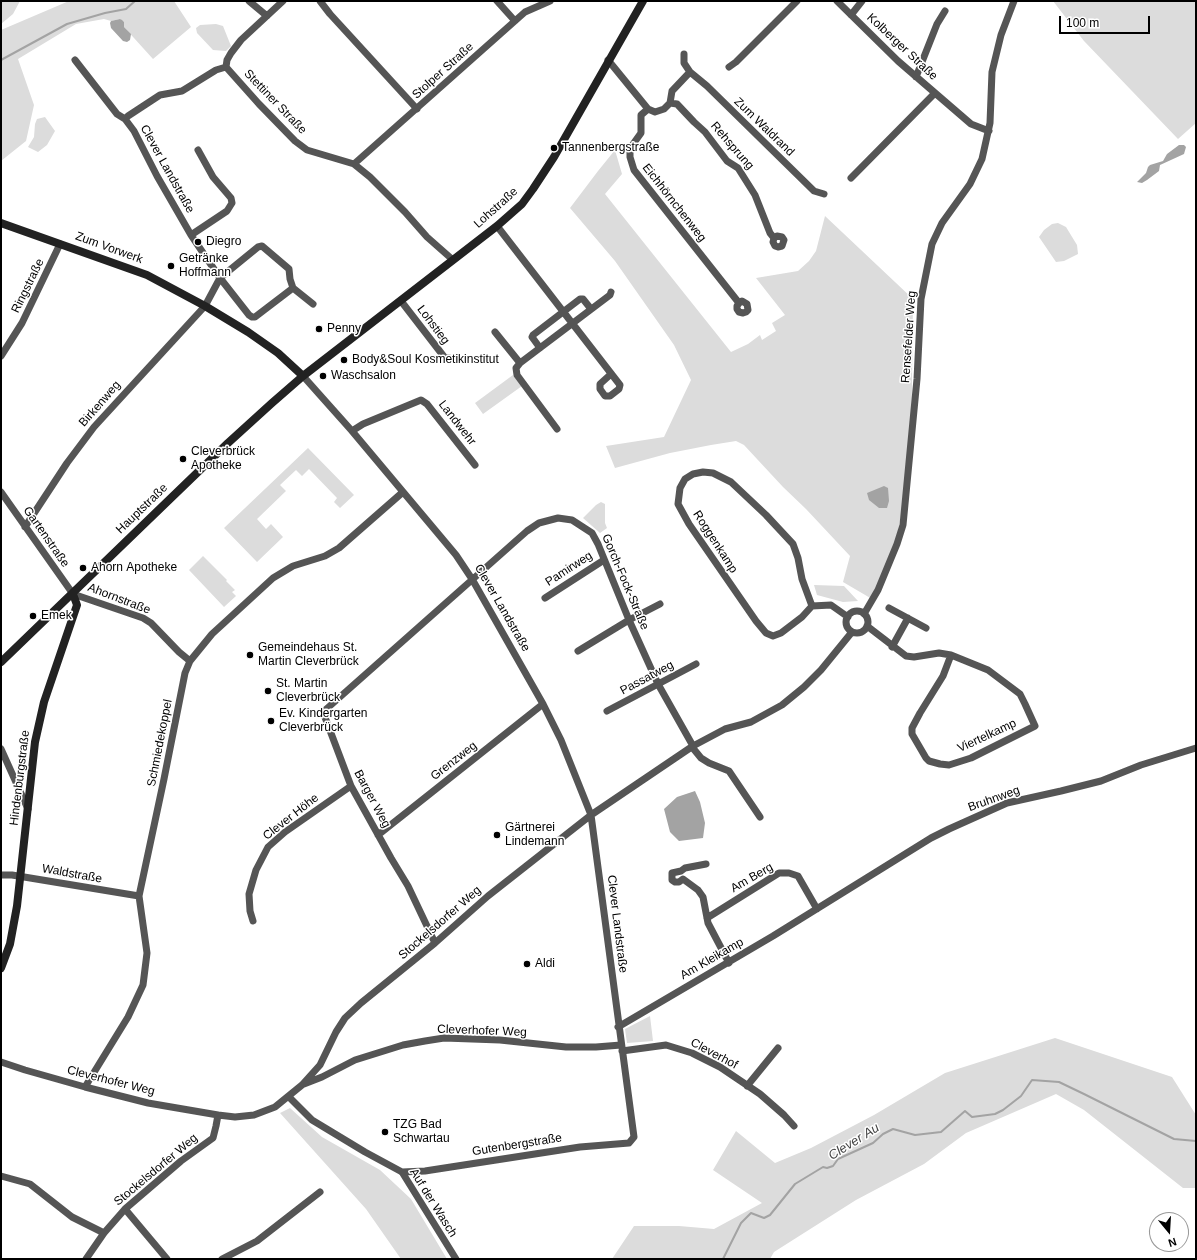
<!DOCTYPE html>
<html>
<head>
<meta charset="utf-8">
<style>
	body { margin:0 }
	#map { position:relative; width:1197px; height:1260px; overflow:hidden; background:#fff; font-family:Helvetica,sans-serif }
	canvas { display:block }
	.frame { position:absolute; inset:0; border:2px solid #000; pointer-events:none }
	.north { position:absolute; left:1149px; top:1212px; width:40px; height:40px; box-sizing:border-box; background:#fff; border:1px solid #999; border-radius:50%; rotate:162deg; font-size:11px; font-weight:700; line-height:16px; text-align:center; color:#000 }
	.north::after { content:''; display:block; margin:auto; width:14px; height:18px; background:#000; clip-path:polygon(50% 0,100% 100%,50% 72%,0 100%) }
	.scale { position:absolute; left:1059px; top:16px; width:91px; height:18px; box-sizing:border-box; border:2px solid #000; border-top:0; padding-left:5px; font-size:12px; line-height:14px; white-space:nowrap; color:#000; -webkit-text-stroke:3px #fff; paint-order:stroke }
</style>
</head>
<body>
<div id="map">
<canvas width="1197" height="1260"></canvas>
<div class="frame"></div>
<div class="north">N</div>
<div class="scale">100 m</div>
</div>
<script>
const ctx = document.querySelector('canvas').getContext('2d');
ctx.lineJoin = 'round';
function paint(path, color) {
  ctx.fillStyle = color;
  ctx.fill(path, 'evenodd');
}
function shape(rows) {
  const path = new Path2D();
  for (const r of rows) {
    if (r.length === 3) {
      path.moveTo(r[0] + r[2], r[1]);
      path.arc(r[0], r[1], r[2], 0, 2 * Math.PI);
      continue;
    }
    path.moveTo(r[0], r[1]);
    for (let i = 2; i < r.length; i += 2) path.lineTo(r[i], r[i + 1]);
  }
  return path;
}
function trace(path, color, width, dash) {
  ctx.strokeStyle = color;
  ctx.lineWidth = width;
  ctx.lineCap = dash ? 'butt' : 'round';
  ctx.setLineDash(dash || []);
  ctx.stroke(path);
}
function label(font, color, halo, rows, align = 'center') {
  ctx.font = font + ' Helvetica,sans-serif';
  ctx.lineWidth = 3;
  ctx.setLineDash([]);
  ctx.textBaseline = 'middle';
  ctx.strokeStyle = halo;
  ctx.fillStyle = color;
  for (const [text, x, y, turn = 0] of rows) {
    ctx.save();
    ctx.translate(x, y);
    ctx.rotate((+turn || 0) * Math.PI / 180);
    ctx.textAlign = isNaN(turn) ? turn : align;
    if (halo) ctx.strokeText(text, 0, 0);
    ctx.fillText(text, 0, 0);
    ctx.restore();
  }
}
paint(shape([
	[1,1,20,1,13,14,1,24],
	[69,1,174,1,191,27,153,59,124,27,124,22,120,19,111,21,104,19,76,24,18,59,34,105,26,141,1,161,1,30],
	[1053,1,1196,1,1196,123,1178,139,1084,41],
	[216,24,223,26,231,46,226,51,213,50,197,33,196,28,200,25],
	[45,117,55,131,47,145,38,152,28,147,34,137,35,124,37,119],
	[615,150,622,174,605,194,731,352,748,344,760,335,762,340,776,331,772,323,785,315,756,278,798,271,809,261,816,251,825,216,913,299,911,468,893,555,872,599,843,582,850,556,806,509,783,487,744,445,736,441,711,445,670,453,615,468,606,446,664,437,691,380,674,345,615,261,570,208,598,171],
	[1058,223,1066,227,1077,245,1078,254,1064,261,1056,262,1039,237,1044,230,1052,224],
	[513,375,522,386,483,414,475,403],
	[308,448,354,495,340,508,334,502,337,498,309,469,302,476,296,470,280,485,286,491,257,519,266,529,271,524,283,537,257,562,224,528],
	[601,502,605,504,605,523,607,528,600,533,583,518,596,505],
	[203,556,227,580,226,581,235,590,232,592,236,596,224,607,189,570],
	[814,585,844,586,858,601,843,602,817,595],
	[650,1016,653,1041,627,1043,625,1029],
	[1055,1038,1172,1077,1196,1115,1196,1188,1183,1188,1084,1110,1056,1094,966,1133,924,1164,856,1200,774,1252,770,1259,612,1259,634,1226,679,1226,714,1229,762,1203,713,1170,736,1131,775,1163,811,1148,874,1115,945,1073],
	[290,1108,322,1137,380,1170,411,1199,447,1259,401,1259,366,1209,280,1113]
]), '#dcdcdc');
paint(shape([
	[120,19,122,20,124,22,124,27,131,34,130,40,127,42,123,41,111,28,110,23,111,21],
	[1179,145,1184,145,1186,147,1184,154,1160,165,1159,171,1147,180,1142,183,1137,182,1146,173,1148,167,1150,165,1163,161,1167,154],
	[884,486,888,488,889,501,887,508,879,508,869,500,867,493],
	[695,791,700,802,705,823,703,838,679,841,670,832,664,809,677,797]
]), '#a3a3a3');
trace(shape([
	[1,60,67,24,105,13,126,9,135,1],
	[723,1259,741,1223,751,1213,764,1218,770,1215,795,1184,823,1167,827,1168,833,1166,838,1159,873,1143,883,1134,893,1129,915,1135,941,1132,965,1111,972,1117,995,1114,1003,1110,1021,1096,1032,1080,1059,1082,1084,1094,1174,1139,1196,1141]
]), '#a3a3a3', 2);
trace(shape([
	[249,1,267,16],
	[283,1,241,40,231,53,227,60,226,67,259,104,295,141,307,150,354,164,370,177,405,212,427,237,453,260],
	[320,1,330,14,417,109],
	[497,1,515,21],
	[837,1,898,61,971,124,989,131],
	[851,15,862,1],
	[608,60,648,109,655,112,664,109,670,103,672,91,690,72,684,63,684,54],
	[729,67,736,62,797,1],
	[690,72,707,86,814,191,824,194],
	[916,77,937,24,945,11],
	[670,103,677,104,694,122,705,132,727,161,738,168,755,195,770,233,774,238,773,242,775,246,778,247,782,246,784,240,782,237,777,236,774,238],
	[648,109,641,115,641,133,631,147,630,152,630,157,634,170,739,303,737,306,737,309,739,312,743,313,746,312,748,310,747,304,742,301,739,303],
	[125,119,128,116,160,95,182,91,216,70,226,67],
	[354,164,525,12,550,1],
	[851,178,935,93],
	[497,226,620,385,619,389,610,396,605,396,600,389,600,384,611,374],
	[191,235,227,211,232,203,231,198,213,177,198,150],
	[293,288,290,279,289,269,262,246,258,247,220,278,249,315,252,317,255,317,293,288,313,304],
	[401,301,445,358,449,358],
	[495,332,520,363],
	[540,348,532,337,533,335,563,312,580,299,583,299,591,309],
	[1,356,22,323,60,244],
	[303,376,352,431,456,555,472,579,543,704,561,740,591,815,634,1137,629,1143,580,1147,425,1171,402,1172],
	[557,429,517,375,516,368,520,363,610,295,611,292],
	[352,431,363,424,421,400,427,404,475,465],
	[1,492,73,594,143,618,151,623,179,652,190,661],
	[25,527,67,463,94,427,205,306,220,278,191,235,157,176,134,131,125,119,117,114,75,60],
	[545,598,604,560],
	[812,606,802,617,781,633,773,636,766,633,756,621,689,524,678,504,680,488,685,479,693,474,703,472,713,473,731,482,766,515,793,544,798,558,802,579,812,606,831,605,848,617],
	[889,608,926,628],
	[857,622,11],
	[864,614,878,590,897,544,903,525,917,379,921,299,932,244,942,223,970,184,982,159,990,123,992,72,1001,35,1014,1],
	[867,626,906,656,914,657,939,653,951,655,988,670,1020,694,1025,704,1035,726,971,758,949,765,940,764,929,761,926,758,912,734,912,728,920,713,943,676,951,655],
	[892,647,908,618],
	[578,651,629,620,660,604],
	[607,711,696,664],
	[692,747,701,758,709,763,729,771,760,817],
	[1,749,28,809],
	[378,835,543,704],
	[706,864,685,868,681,871,672,873,672,880,675,882,679,882,683,879,698,890,703,897,708,923,729,963],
	[1,875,12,875,139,896],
	[707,918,779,873,789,873,798,876,817,909],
	[253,921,250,911,249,894,256,870,268,847,285,832,351,786],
	[435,943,408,886,391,858,351,786,323,712,527,531,539,523,558,518,572,520,592,533,598,544,629,620,658,684,693,746],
	[618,1027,773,936,931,838,949,829,1007,803,1061,791,1101,781,1141,765,1196,748],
	[622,1051,666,1045,692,1053,720,1067,760,1094,784,1115,794,1126],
	[1,1062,25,1070,85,1087,148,1103,218,1115,235,1117,254,1115,275,1107,302,1085,320,1065,336,1032,345,1018,361,1003,435,943,488,896,591,815,693,746,725,729,751,722,782,705,804,687,821,670,852,632],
	[304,1084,322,1077,355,1060,403,1045,425,1041,444,1038,500,1040,566,1047,596,1047,621,1045],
	[747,1086,778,1048],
	[85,1087,128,1017,143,985,147,953,139,896,164,779,185,673,190,661,212,634,273,578,293,566,325,556,339,548,403,492],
	[289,1097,312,1120,365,1152,402,1172,456,1259],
	[1,1176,30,1184,72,1217,104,1233],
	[125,1209,167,1259],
	[86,1259,104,1233,125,1209,181,1161,213,1138,216,1126,218,1115],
	[222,1259,257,1241,320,1192]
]), '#555', 7);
trace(shape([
	[1,223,147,275,205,306,248,332,278,353,303,376],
	[1,662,228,443,272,403,303,376,497,226,522,204,533,189,554,157,643,1],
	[1,968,10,944,17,906,35,742,44,702,77,605,73,594]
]), '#222', 8);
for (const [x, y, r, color] of [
	[554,148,4,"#000"],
	[198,242,4,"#000"],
	[171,266,4,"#000"],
	[319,329,4,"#000"],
	[344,360,4,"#000"],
	[323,376,4,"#000"],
	[183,459,4,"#000"],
	[83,568,4,"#000"],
	[33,616,4,"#000"],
	[250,655,4,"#000"],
	[268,691,4,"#000"],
	[271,721,4,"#000"],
	[497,835,4,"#000"],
	[527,964,4,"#000"],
	[385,1132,4,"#000"]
]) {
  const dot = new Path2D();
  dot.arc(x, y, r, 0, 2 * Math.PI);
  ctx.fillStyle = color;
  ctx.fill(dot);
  trace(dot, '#fff', 1.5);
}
label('12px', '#000', '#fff', [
	["Kolberger Straße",902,47,43],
	["Stolper Straße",443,71,-42],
	["Stettiner Straße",275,102,46],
	["Zum Waldrand",764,127,44],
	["Rehsprung",732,146,49],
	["Clever Landstraße",167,169,61],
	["Eichhörnchenweg",674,203,52],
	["Lohstraße",496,208,-42],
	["Zum Vorwerk",109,248,20],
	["Ringstraße",28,286,-64],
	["Lohstieg",433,325,53],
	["Rensefelder Weg",909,337,-86],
	["Birkenweg",100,404,-49],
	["Landwehr",457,423,52],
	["Hauptstraße",142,509,-44],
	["Gartenstraße",46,537,55],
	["Roggenkamp",715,542,57],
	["Pamirweg",569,569,-33],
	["Gorch-Fock-Straße",625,582,67],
	["Ahornstraße",119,599,21],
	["Clever Landstraße",502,608,60],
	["Passatweg",647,678,-28],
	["Viertelkamp",987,736,-25],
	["Schmiedekoppel",160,743,-79],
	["Grenzweg",454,761,-38],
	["Hindenburgstraße",20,778,-83],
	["Barger Weg",372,799,62],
	["Bruhnweg",994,799,-20],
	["Clever Höhe",291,817,-38],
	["Waldstraße",72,874,10],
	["Am Berg",752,878,-30],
	["Stockelsdorfer Weg",440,923,-41],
	["Clever Landstraße",617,924,83],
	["Am Kleikamp",712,959,-30],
	["Cleverhofer Weg",482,1031,2],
	["Cleverhof",714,1054,28],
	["Cleverhofer Weg",111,1081,14],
	["Gutenbergstraße",517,1145,-9],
	["Stockelsdorfer Weg",156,1170,-40],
	["Auf der Wasch",433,1203,58]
]);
label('12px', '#000', '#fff', [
	["Tannenbergstraße",562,148],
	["Diegro",206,242],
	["Getränke",179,259],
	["Hoffmann",179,273],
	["Penny",327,329],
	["Body&Soul Kosmetikinstitut",352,360],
	["Waschsalon",331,376],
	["Cleverbrück",191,452],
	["Apotheke",191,466],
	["Ahorn Apotheke",91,568],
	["Emek",41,616],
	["Gemeindehaus St.",258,648],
	["Martin Cleverbrück",258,662],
	["St. Martin",276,684],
	["Cleverbrück",276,698],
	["Ev. Kindergarten",279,714],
	["Cleverbrück",279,728],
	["Gärtnerei",505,828],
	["Lindemann",505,842],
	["Aldi",535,964],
	["TZG Bad",393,1125],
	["Schwartau",393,1139]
], 'left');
label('italic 13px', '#444', '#fff', [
	["Clever Au",854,1142,-32]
]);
</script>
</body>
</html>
